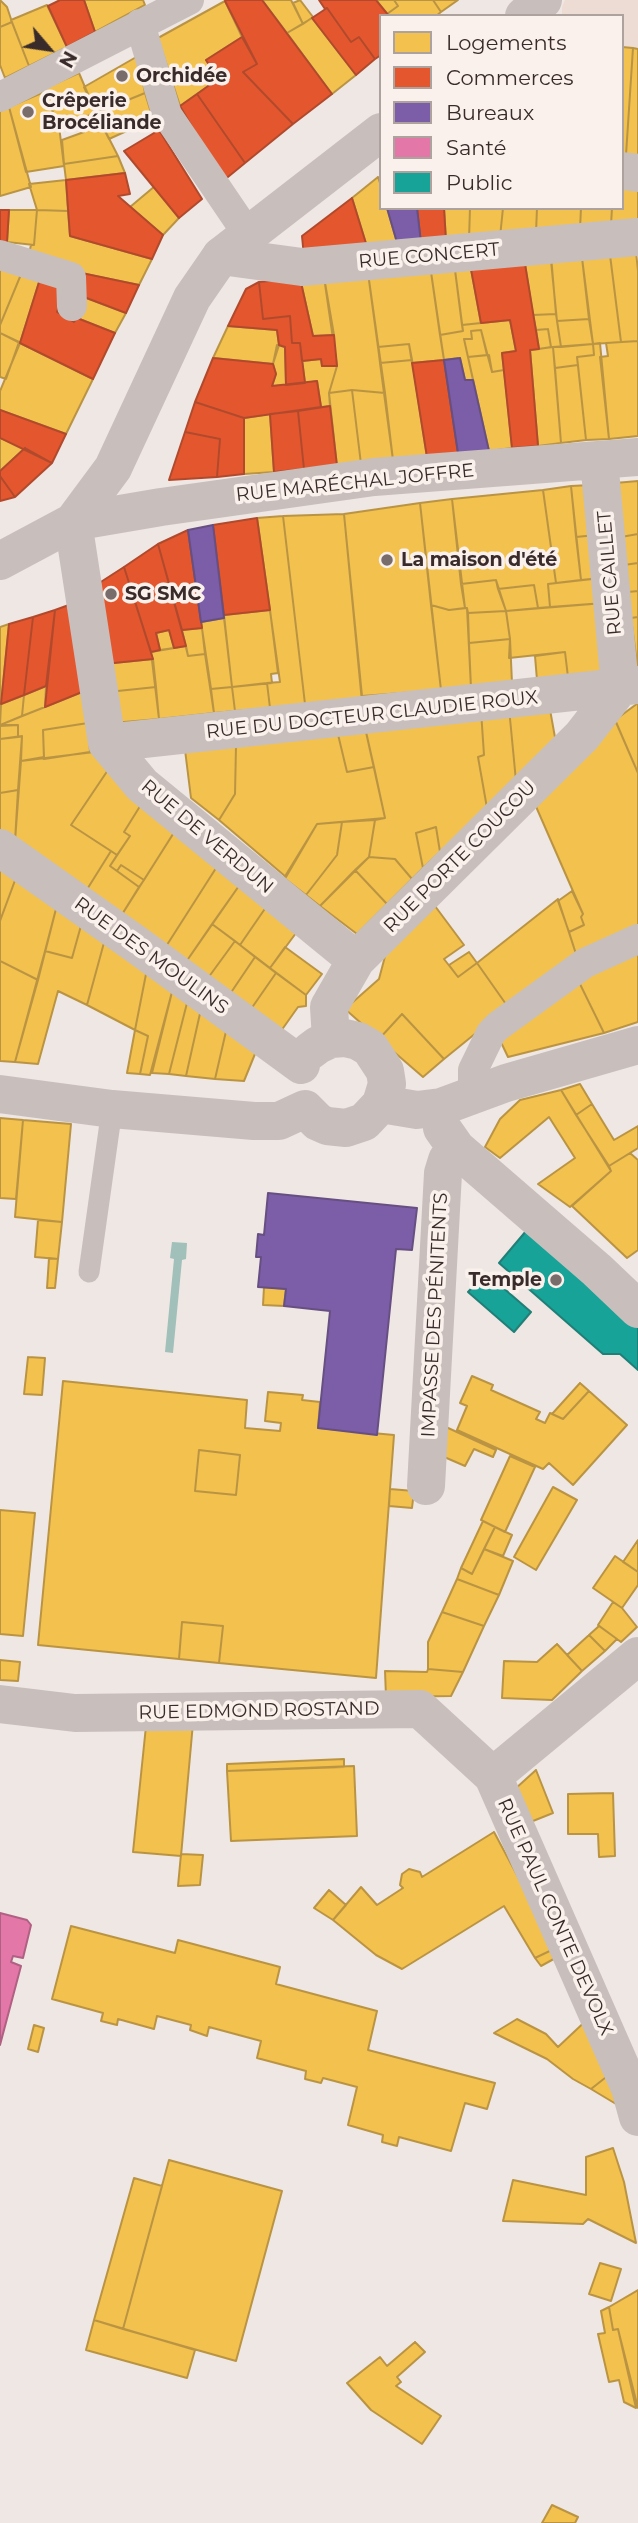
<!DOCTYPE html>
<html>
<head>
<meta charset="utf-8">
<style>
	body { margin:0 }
	#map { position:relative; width:638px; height:2523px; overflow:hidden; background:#efe7e4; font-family:Montserrat,sans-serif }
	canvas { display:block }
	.legend { position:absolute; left:379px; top:14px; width:245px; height:196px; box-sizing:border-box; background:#faf1ec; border:2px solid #ada29e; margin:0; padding:9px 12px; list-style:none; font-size:21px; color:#392b2a }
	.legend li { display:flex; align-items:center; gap:14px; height:35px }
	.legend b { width:35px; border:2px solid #ada29e }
	.north { position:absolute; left:14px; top:14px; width:70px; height:70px; -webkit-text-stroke:5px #faf1ec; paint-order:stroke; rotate:119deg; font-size:19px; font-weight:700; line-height:28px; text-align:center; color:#392b2a }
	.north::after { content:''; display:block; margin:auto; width:24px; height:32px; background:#392b2a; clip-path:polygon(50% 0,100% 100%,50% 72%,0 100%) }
</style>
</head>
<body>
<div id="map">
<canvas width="638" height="2523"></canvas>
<ul class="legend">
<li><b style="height:19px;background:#f2c14e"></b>Logements</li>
<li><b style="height:19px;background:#e4572e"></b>Commerces</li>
<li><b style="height:19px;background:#7b5ea7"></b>Bureaux</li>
<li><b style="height:19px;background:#e377a8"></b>Santé</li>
<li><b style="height:19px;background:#17a398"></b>Public</li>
</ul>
<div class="north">N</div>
</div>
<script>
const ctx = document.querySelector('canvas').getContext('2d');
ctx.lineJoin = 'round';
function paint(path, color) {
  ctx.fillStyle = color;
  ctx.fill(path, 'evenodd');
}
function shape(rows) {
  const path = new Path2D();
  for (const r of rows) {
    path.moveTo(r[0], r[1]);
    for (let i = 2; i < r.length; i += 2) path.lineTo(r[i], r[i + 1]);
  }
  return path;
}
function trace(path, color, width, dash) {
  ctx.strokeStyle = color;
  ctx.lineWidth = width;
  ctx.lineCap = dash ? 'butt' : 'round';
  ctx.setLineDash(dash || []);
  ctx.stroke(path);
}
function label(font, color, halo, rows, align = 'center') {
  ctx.font = font + ' Montserrat,sans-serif';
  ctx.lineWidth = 7;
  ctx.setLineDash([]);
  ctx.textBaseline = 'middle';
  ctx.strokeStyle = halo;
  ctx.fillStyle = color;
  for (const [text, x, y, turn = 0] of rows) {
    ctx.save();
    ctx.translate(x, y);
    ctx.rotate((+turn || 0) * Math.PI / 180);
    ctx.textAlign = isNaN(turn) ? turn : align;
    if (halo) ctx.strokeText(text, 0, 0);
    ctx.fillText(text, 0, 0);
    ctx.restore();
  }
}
paint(shape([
	[565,0,638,0,638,49,622,47,622,16,562,16,562,7]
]), '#eddcd4');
paint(shape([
	[172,1242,187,1243,186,1259,182,1260,173,1353,165,1352,174,1259,170,1258]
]), '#a0c0b9');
const homes = shape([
	[0,0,7,7,12,22,0,27,0,0],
	[84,0,143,0,145,5,95,32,84,0],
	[262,0,291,0,303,24,287,33,262,0],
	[300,0,313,17,303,24,293,3,300,0],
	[376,0,394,0,398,6,387,14,376,0],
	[394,0,433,0,441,12,436,16,389,16,387,14,398,6,394,0],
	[433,0,458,0,441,12,433,0],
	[225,1,242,37,206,60,218,79,180,106,158,38,225,1],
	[47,5,67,47,29,66,11,20,47,5],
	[312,18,356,75,332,94,287,33,312,18],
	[12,22,29,66,5,78,0,65,0,27,12,22],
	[622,47,633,48,626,155,622,154,622,47],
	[633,48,638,49,638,156,626,155,633,48],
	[138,56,145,93,96,113,84,87,138,56],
	[79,73,96,113,59,126,44,92,41,90,79,73],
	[44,92,59,126,64,166,26,172,9,107,44,92],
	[145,93,153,119,109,139,96,113,145,93],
	[9,107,31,187,0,196,0,111,9,107],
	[96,113,118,156,64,164,62,140,84,132,79,119,96,113],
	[118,156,125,173,66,180,64,164,118,156],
	[378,177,381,186,381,208,387,208,398,246,368,250,352,198,378,177],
	[66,180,68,211,37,210,29,184,66,180],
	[622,182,638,185,638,223,611,225,612,208,622,208,622,182],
	[155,186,179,218,163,235,130,207,155,186],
	[444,208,470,208,469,239,446,241,444,208],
	[470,208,503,208,500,237,469,239,470,208],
	[503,208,537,208,536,233,500,237,503,208],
	[537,208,581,208,580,229,536,233,537,208],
	[581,208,612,208,611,225,580,229,581,208],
	[9,210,37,210,34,245,7,242,9,210],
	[37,210,68,211,70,236,152,259,139,285,27,262,31,245,34,245,37,210],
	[636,252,638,271,638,341,621,342,610,255,636,252],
	[610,255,621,342,593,344,582,258,610,255],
	[551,256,556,314,533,315,524,258,551,256],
	[582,258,589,319,557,321,551,261,582,258],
	[0,264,22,272,0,325,0,264],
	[471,269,481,323,462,325,455,270,471,269],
	[455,270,463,331,440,335,431,272,455,270],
	[22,272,40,279,20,343,0,333,0,325,22,272],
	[431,272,444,360,412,363,409,344,378,347,368,273,431,272],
	[368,273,385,393,352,390,329,393,337,366,324,277,368,273],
	[324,277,334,335,313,336,300,278,324,277],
	[76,294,126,313,115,333,77,318,76,294],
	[556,314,561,347,551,347,548,329,536,330,533,315,556,314],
	[589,319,593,344,561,347,557,321,589,319],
	[510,320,516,351,502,353,504,370,492,372,481,330,471,331,472,339,464,339,473,380,465,380,460,358,444,360,440,335,463,331,462,325,510,320],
	[228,326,277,330,279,345,273,364,213,358,228,326],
	[548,329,551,347,539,349,536,330,548,329],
	[481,330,487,355,468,357,464,339,472,339,471,331,481,330],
	[0,333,19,342,6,379,0,377,0,333],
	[638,341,638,436,609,439,600,357,608,356,606,343,638,341],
	[20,343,93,379,66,434,0,410,0,391,20,343],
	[600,343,609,439,586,440,577,357,594,355,593,344,600,343],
	[409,344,412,360,380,363,378,347,409,344],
	[593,344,594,355,577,357,578,365,555,368,553,347,593,344],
	[277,345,285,347,286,385,272,386,276,374,273,364,277,345],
	[553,347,561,443,538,446,530,350,553,347],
	[489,355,492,372,504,370,512,448,489,451,468,357,489,355],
	[321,359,322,366,337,366,329,393,330,406,321,407,317,381,305,383,302,361,321,359],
	[412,360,427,457,393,460,380,363,412,360],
	[578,365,586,440,561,443,555,368,578,365],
	[352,390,385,393,393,460,361,464,352,390],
	[352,390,361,464,337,466,329,393,352,390],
	[270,414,274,472,244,474,244,418,270,414],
	[0,438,25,448,0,471,0,438],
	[638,481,638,534,621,537,615,483,638,481],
	[591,485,596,535,576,537,571,486,591,485],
	[571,486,581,580,556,583,543,490,571,486],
	[543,490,556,583,548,584,550,607,538,608,534,585,498,589,496,580,461,584,452,499,543,490],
	[452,499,465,608,449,610,431,605,420,503,452,499],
	[420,503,441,690,362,696,344,514,420,503],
	[344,514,362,702,305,704,283,516,344,514],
	[283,516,305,704,270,708,267,683,280,682,257,518,283,516],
	[638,534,638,563,624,565,621,537,638,534],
	[596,535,601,578,581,580,576,537,596,535],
	[638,563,638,591,628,592,624,565,638,563],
	[601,578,604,603,550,607,548,584,601,578],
	[496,580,506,611,468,613,467,608,465,608,461,584,496,580],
	[534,585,538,608,506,611,498,589,534,585],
	[638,591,638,617,631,618,628,592,638,591],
	[604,603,601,674,568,677,565,652,509,658,510,639,506,611,604,603],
	[431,605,449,610,467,608,471,688,441,690,431,605],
	[270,610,278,673,271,674,272,683,232,687,224,615,270,610],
	[506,611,510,639,469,643,468,613,506,611],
	[638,617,638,671,631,618,638,617],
	[224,618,232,687,211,689,201,622,224,618],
	[9,624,1,704,0,709,0,627,9,624],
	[202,628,205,654,188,656,182,630,202,628],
	[169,630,174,648,160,650,156,633,169,630],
	[510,639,512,683,471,688,469,643,510,639],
	[186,646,188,656,205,654,214,713,159,719,151,652,186,646],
	[565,652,568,677,537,680,535,656,565,652],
	[153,659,156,687,108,692,104,664,153,659],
	[267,683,270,708,235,711,232,687,267,683],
	[46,686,45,707,22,716,24,695,46,686],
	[156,687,159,719,112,723,108,692,156,687],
	[232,687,235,711,214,713,211,689,232,687],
	[82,692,88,723,43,730,44,757,21,761,22,736,18,737,18,725,0,725,82,692],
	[24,695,22,716,0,725,1,704,24,695],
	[638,703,638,773,615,720,638,703],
	[549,704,556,743,516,781,509,708,549,704],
	[509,708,516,781,487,808,478,757,484,755,481,711,509,708],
	[481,711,484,755,478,757,487,808,440,852,436,827,416,833,423,868,412,879,395,859,369,857,375,820,385,818,364,723,481,711],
	[616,722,638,773,638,927,576,954,569,932,584,925,581,917,583,914,534,802,616,722],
	[88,723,90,752,44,759,43,730,88,723],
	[364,723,374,767,347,772,336,726,364,723],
	[18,725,18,737,0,739,0,726,18,725],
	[336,726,347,772,374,767,385,818,317,824,286,877,219,820,235,794,236,746,336,726],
	[22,736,18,790,0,793,0,739,22,736],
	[184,742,236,746,235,794,219,820,191,798,184,742],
	[94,752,108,770,71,825,111,851,86,891,15,841,21,761,94,752],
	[108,770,142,803,124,832,130,836,117,855,71,825,108,770],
	[18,790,15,841,0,830,0,793,18,790],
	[142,803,178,826,144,880,121,865,117,871,110,866,130,836,124,832,142,803],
	[375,820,369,857,320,906,306,895,337,855,342,822,375,820],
	[342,822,337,855,306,895,284,878,317,824,342,822],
	[436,827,440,852,423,868,416,833,436,827],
	[175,831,218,865,165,948,121,916,175,831],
	[111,851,117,855,110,866,139,887,121,916,86,891,111,851],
	[369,857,395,859,412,879,387,904,355,870,369,857],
	[0,863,17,875,0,921,0,863],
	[121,865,144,880,139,887,117,871,121,865],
	[218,865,241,883,186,962,165,948,218,865],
	[355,870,387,904,357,934,320,906,355,870],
	[17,875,57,905,38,980,0,961,0,921,17,875],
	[241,883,273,897,240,945,212,924,241,883],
	[572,891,583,914,581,917,584,925,569,932,558,901,572,891],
	[273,897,305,921,270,968,240,945,273,897],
	[558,899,576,954,508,1007,477,963,558,899],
	[432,902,464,945,444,959,458,977,477,963,508,1007,444,1059,402,1014,379,1039,345,1009,379,979,388,945,432,902],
	[57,905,82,922,72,958,45,951,57,905],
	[82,922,105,939,87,1005,58,991,38,1064,15,1062,45,951,72,958,82,922],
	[212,924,235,941,208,978,186,962,212,924],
	[105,939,147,969,135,1030,87,1005,105,939],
	[235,941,255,957,230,994,208,978,235,941],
	[285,947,322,974,306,995,270,968,285,947],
	[638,950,638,1022,604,1033,578,980,638,950],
	[469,952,477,963,458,977,449,965,469,952],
	[255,957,276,973,251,1009,230,994,255,957],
	[0,961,38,980,15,1062,0,1061,0,961],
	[147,969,173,988,150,1075,140,1074,148,1036,135,1030,147,969],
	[276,973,306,995,306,1006,298,1007,281,1031,251,1009,276,973],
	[578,980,604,1033,508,1057,498,1036,578,980],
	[173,988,188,999,169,1074,152,1073,173,988],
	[188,999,201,1009,186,1076,169,1074,188,999],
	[201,1009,227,1027,215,1079,186,1076,201,1009],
	[402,1014,444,1059,423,1077,379,1039,402,1014],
	[227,1027,257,1049,244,1081,215,1079,227,1027],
	[135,1030,148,1036,140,1074,127,1073,135,1030],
	[580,1084,592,1104,576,1115,561,1090,580,1084],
	[561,1090,611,1171,570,1207,538,1184,575,1158,549,1117,500,1158,485,1147,500,1119,520,1100,561,1090],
	[592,1104,614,1140,638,1126,638,1148,609,1166,576,1115,592,1104],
	[0,1118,23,1120,16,1199,0,1198,0,1118],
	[23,1120,71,1124,62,1222,15,1217,23,1120],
	[630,1153,638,1160,638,1250,627,1258,572,1206,611,1171,609,1166,630,1153],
	[38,1220,62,1222,58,1259,35,1257,38,1220],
	[49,1258,58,1259,55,1288,47,1288,49,1258],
	[264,1287,286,1289,284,1306,263,1305,264,1287],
	[28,1357,45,1358,42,1395,24,1394,28,1357],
	[472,1376,493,1385,491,1390,540,1412,536,1419,545,1423,550,1413,563,1419,589,1391,627,1425,573,1485,549,1463,543,1469,457,1430,467,1406,460,1403,472,1376],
	[63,1381,247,1400,245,1428,280,1431,281,1423,265,1421,268,1392,303,1395,302,1400,320,1402,318,1428,394,1435,376,1678,219,1663,223,1626,182,1622,179,1659,38,1645,63,1381],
	[199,1450,240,1455,236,1495,195,1491,199,1450],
	[580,1383,589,1391,563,1419,552,1414,580,1383],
	[446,1427,496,1450,493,1457,474,1449,465,1466,435,1453,446,1427],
	[199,1450,240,1455,236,1495,195,1491,199,1450],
	[510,1456,535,1467,505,1532,481,1520,510,1456],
	[553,1487,577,1500,536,1570,514,1557,553,1487],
	[390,1489,414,1491,412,1508,389,1506,390,1489],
	[0,1510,35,1513,23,1636,0,1634,0,1510],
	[483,1521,495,1527,472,1574,461,1568,483,1521],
	[495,1527,512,1535,503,1556,484,1549,495,1527],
	[638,1540,638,1572,623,1562,638,1540],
	[484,1549,513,1561,499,1595,457,1579,461,1568,472,1574,484,1549],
	[615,1556,638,1572,638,1585,622,1608,593,1588,615,1556],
	[457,1579,499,1595,484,1626,442,1612,457,1579],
	[613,1602,622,1608,637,1627,621,1642,598,1625,613,1602],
	[442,1612,484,1626,463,1672,428,1669,428,1642,442,1612],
	[182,1622,223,1626,219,1663,179,1659,182,1622],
	[599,1626,617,1639,605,1651,589,1635,599,1626],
	[589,1635,605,1651,582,1671,567,1655,589,1635],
	[557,1644,582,1671,552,1700,502,1698,504,1661,537,1662,557,1644],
	[0,1660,20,1662,18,1681,0,1680,0,1660],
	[428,1669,463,1672,451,1696,386,1697,385,1671,427,1672,428,1669],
	[193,1723,181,1856,133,1852,146,1726,193,1723],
	[344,1759,344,1767,227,1771,227,1764,344,1759],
	[354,1766,357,1836,231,1841,227,1771,354,1766],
	[536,1770,553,1813,528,1823,515,1789,536,1770],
	[613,1793,615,1856,599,1857,598,1834,568,1834,568,1794,613,1793],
	[494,1832,556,1948,535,1958,504,1906,402,1969,376,1955,333,1920,361,1887,377,1905,403,1888,400,1885,402,1874,409,1869,420,1872,422,1877,494,1832],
	[181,1854,203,1855,200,1885,178,1886,181,1854],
	[329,1890,346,1905,333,1920,314,1908,329,1890],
	[71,1926,175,1953,178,1940,280,1967,276,1984,377,2011,368,2050,495,2083,487,2109,465,2103,451,2151,399,2137,397,2146,382,2142,383,2135,348,2125,357,2087,323,2078,321,2083,305,2079,306,2071,257,2058,261,2041,209,2027,207,2036,190,2030,191,2025,157,2016,154,2029,118,2019,117,2025,101,2021,103,2013,52,1999,71,1926],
	[556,1948,561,1955,541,1966,535,1958,556,1948],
	[592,2015,610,2074,591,2089,573,2079,547,2059,494,2033,517,2019,546,2034,558,2047,592,2015],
	[34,2025,44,2028,38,2052,28,2049,34,2025],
	[610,2074,616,2104,591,2089,610,2074],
	[613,2148,624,2182,636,2243,588,2219,583,2224,503,2221,513,2180,586,2195,586,2157,613,2148],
	[169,2160,282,2191,236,2361,123,2329,169,2160],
	[134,2178,162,2186,123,2329,94,2320,134,2178],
	[600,2263,621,2269,611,2301,589,2294,600,2263],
	[638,2290,638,2408,618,2329,613,2330,609,2307,638,2290],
	[609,2307,613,2330,618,2329,636,2408,624,2402,619,2380,609,2382,598,2334,605,2333,601,2311,609,2307],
	[94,2320,195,2350,187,2378,86,2350,94,2320],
	[415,2342,425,2352,397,2377,401,2382,396,2386,441,2416,422,2444,371,2410,347,2383,380,2357,387,2366,415,2342],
	[552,2505,578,2517,575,2523,542,2523,552,2505]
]);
paint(homes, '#f2c14e');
trace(homes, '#ba9443', 2);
const shops = shape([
	[60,0,84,0,95,32,67,47,48,6,60,0],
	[227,0,262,0,332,94,293,124,243,72,257,64,225,1,227,0],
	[319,0,376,0,389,16,381,16,381,55,375,59,359,37,351,42,327,8,325,9,319,0],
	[327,8,351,42,359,37,375,59,356,75,312,18,327,8],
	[242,37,257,64,243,72,293,124,245,163,197,94,218,79,206,60,242,37],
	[197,94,245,163,223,181,180,106,197,94],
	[159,130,202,199,179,218,124,151,159,130],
	[125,173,130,194,118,196,163,235,152,259,70,236,66,180,125,173],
	[352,198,368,250,304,257,302,236,352,198],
	[417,208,444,208,446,241,421,243,417,208],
	[0,210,9,210,7,242,0,241,0,210],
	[524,258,539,349,530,350,538,446,512,448,502,353,516,351,510,320,481,323,470,264,524,258],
	[77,272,139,285,126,313,76,294,77,272],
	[300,278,313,336,334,335,337,366,322,366,321,359,302,361,300,343,292,343,290,316,263,319,259,282,300,278],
	[40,279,65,288,57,312,74,322,77,318,115,333,93,379,20,343,40,279],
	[259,282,263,319,290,316,292,343,300,343,305,383,286,385,285,347,279,345,277,330,228,326,246,289,259,282],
	[213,358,273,364,276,374,272,386,317,381,321,407,244,418,195,402,213,358],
	[444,360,458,453,427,457,412,363,444,360],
	[195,402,244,418,244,474,217,477,220,439,185,432,195,402],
	[330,406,337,466,304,469,298,411,330,406],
	[0,410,66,434,52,463,0,438,0,410],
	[298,411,304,469,274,472,270,414,298,411],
	[185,432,220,439,217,477,169,480,185,432],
	[25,448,52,463,15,497,0,476,0,471,25,448],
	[0,476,15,497,0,501,0,476],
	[257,518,270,610,224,615,213,525,257,518],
	[188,530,202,628,182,630,158,544,188,530],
	[158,544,186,646,174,648,169,630,156,633,160,650,151,652,124,567,158,544],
	[124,567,153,659,104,664,93,587,124,567],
	[77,602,82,692,45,707,55,610,77,602],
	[55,610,46,686,24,695,33,617,55,610],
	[33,617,24,695,1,704,9,624,33,617]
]);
paint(shops, '#e4572e');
trace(shops, '#b14a2d', 2);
const offices = shape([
	[387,208,417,208,421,243,398,246,387,208],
	[460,358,465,380,473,380,489,451,458,453,444,360,460,358],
	[213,525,224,618,201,622,188,530,213,525],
	[268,1193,417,1208,412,1250,396,1249,377,1435,318,1428,330,1311,284,1306,286,1289,258,1287,261,1257,256,1257,258,1234,264,1235,268,1193]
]);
paint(offices, '#7b5ea7');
trace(offices, '#674f82', 2);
const health = shape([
	[0,1913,27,1920,31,1925,23,1958,13,1956,11,1962,21,1966,0,2045,0,1913]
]);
paint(health, '#e377a8');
trace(health, '#b06082', 2);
const public = shape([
	[532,1224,638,1323,638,1370,620,1354,603,1354,499,1263,532,1224],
	[486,1273,531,1312,514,1332,468,1292,486,1273]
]);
paint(public, '#17a398');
trace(public, '#217f77', 2);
trace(shape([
	[89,1272,112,1109]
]), '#c8bfbd', 21);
trace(shape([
	[140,24,167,115,249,236],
	[0,97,189,0],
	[0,255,71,277,72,306],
	[473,1095,473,1070,491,1033,498,1026,585,963,638,939]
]), '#c8bfbd', 30);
trace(shape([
	[622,171,638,173],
	[221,256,302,267,638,237],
	[599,460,620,687],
	[107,743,638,685],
	[0,848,137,945,301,1065],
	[356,960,142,785,107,743,73,522,161,507,374,477,638,457],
	[331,1039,329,1007,356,960,582,736,620,687],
	[310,1051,318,1045,331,1039,345,1038,358,1041,370,1048,385,1071,387,1084,381,1104],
	[442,1128,456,1148,597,1270,638,1309],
	[426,1486,443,1173,447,1160,456,1148],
	[0,1704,75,1713,420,1709,493,1776,630,2088,638,2117],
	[493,1776,638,1656]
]), '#c8bfbd', 38);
trace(shape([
	[524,16,543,0],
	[0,561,73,522,113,468,192,298,221,256,381,132],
	[0,1094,112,1109,254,1121,279,1121,305,1109,318,1122,327,1126,346,1128,364,1122,381,1104,417,1110,441,1107,506,1083,638,1045]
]), '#c8bfbd', 38);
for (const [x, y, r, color] of [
	[122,76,7,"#796d6b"],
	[28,112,7,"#796d6b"],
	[387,560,7,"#796d6b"],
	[111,594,7,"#796d6b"],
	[556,1280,7,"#796d6b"]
]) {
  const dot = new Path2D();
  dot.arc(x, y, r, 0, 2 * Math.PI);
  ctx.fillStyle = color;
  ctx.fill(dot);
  trace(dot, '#faf1ec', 2.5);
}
label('bold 19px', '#392b2a', '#faf1ec', [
	["Orchidée",136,76],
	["Crêperie",42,101],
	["Brocéliande",42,123],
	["La maison d'été",401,560],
	["SG SMC",125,594],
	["Temple",542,1280,"right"]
], 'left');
label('19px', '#392b2a', '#faf1ec', [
	["RUE CONCERT",429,256,-5],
	["RUE MARÉCHAL JOFFRE",355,483,-6],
	["RUE CAILLET",610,573,-95],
	["RUE DU DOCTEUR CLAUDIE ROUX",372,715,-6],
	["RUE DE VERDUN",207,837,40],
	["RUE PORTE COUCOU",460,857,-45],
	["RUE DES MOULINS",151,956,36],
	["IMPASSE DES PÉNITENTS",435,1315,-87],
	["RUE EDMOND ROSTAND",259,1711,-1],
	["RUE PAUL CONTE DEVOLX",555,1917,66]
]);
</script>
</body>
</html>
